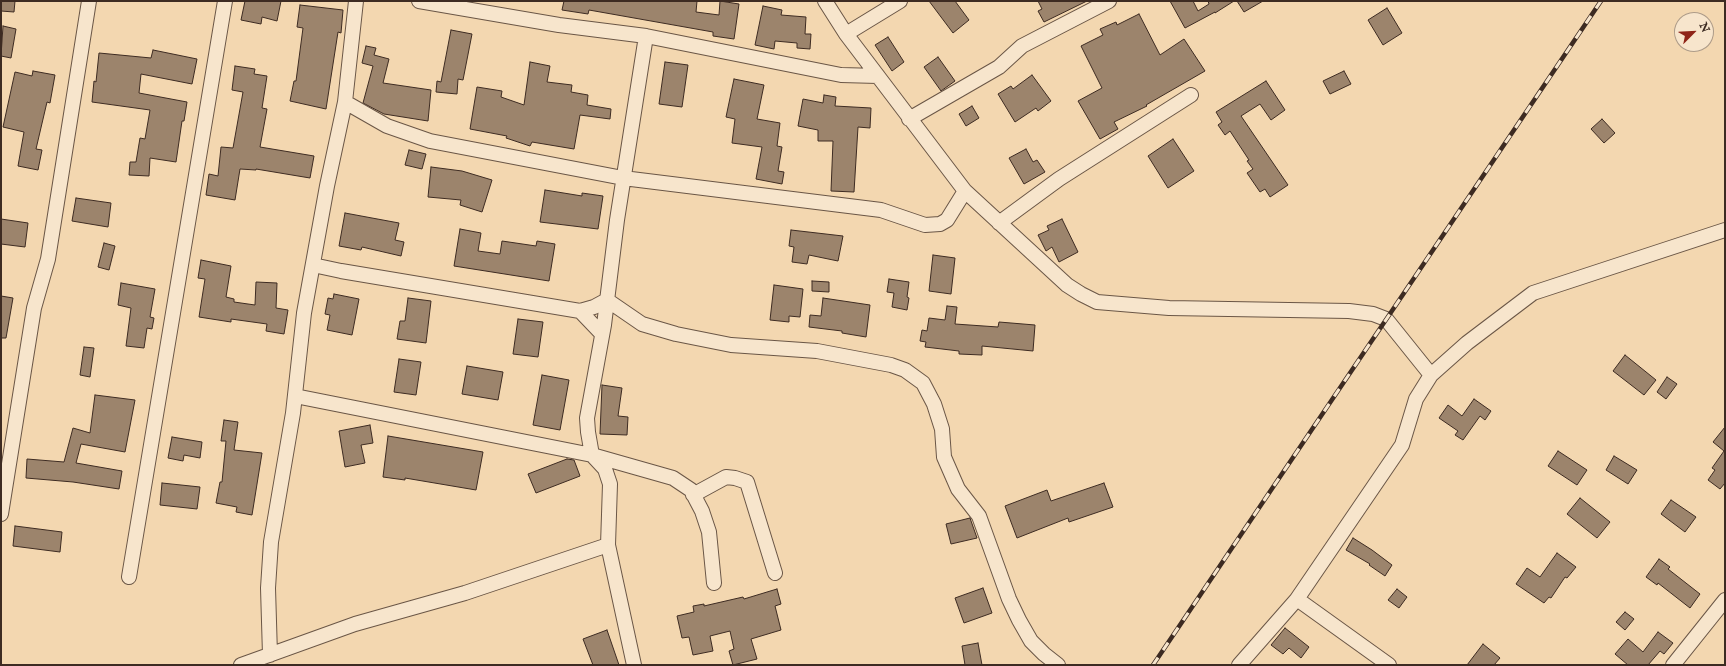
<!DOCTYPE html>
<html>
<head>
<meta charset="utf-8">
<style>
	body { margin:0 }
	#map { position:relative; width:1726px; height:666px; overflow:hidden; background:#f3d7b0; font-family:"IM FELL English",serif }
	canvas { display:block }
	.frame { position:absolute; inset:0; border:2px solid #3d2b22; pointer-events:none }
	.north { position:absolute; left:1674px; top:12px; width:40px; height:40px; box-sizing:border-box; background:#f7e5cc; border:1px solid #ad9b88; border-radius:50%; rotate:66deg; font-size:11px; font-weight:700; line-height:16px; text-align:center; color:#3d2b22 }
	.north::after { content:''; display:block; margin:auto; width:14px; height:18px; background:#8f2418; clip-path:polygon(50% 0,100% 100%,50% 72%,0 100%) }
</style>
</head>
<body>
<div id="map">
<canvas width="1726" height="666"></canvas>
<div class="frame"></div>
<div class="north">N</div>
</div>
<script>
const ctx = document.querySelector('canvas').getContext('2d');
ctx.lineJoin = 'round';
function paint(path, color) {
  ctx.fillStyle = color;
  ctx.fill(path, 'evenodd');
}
function shape(rows) {
  const path = new Path2D();
  for (const r of rows) {
    path.moveTo(r[0], r[1]);
    for (let i = 2; i < r.length; i += 2) path.lineTo(r[i], r[i + 1]);
  }
  return path;
}
function trace(path, color, width, dash) {
  ctx.strokeStyle = color;
  ctx.lineWidth = width;
  ctx.lineCap = dash ? 'butt' : 'round';
  ctx.setLineDash(dash || []);
  ctx.stroke(path);
}
const building = shape([
	[1,1,15,1,14,12,1,11,1,1],
	[245,1,281,1,277,21,262,17,261,24,241,20,245,1],
	[564,1,697,1,696,12,719,15,720,1,739,4,734,39,713,36,713,32,589,10,588,14,562,10,564,1],
	[929,1,955,1,969,20,953,33,929,1],
	[1038,1,1087,1,1044,22,1038,11,1042,9,1038,1],
	[1170,1,1193,1,1198,11,1209,4,1208,1,1234,1,1215,13,1215,12,1185,28,1170,1],
	[1237,1,1263,1,1244,12,1237,1],
	[300,5,343,10,341,33,338,32,326,109,290,101,294,81,296,81,303,28,297,27,300,5],
	[763,6,782,10,781,15,806,17,805,34,811,34,810,49,797,48,797,43,775,41,774,49,755,45,763,6],
	[1387,8,1402,33,1383,45,1368,20,1387,8],
	[1139,14,1160,55,1184,39,1205,71,1146,105,1147,106,1114,122,1118,129,1100,139,1078,101,1102,88,1081,46,1103,35,1100,29,1116,22,1117,25,1139,14],
	[3,26,16,29,11,58,1,56,3,26],
	[451,30,472,34,463,80,458,79,457,94,436,92,437,81,441,82,451,30],
	[888,37,904,62,892,71,875,45,888,37],
	[366,46,376,48,374,55,389,59,383,83,431,90,428,121,384,114,363,103,373,66,362,63,366,46],
	[153,50,197,59,192,84,141,74,139,93,187,102,184,121,182,121,176,162,150,158,149,176,129,175,130,162,136,162,140,138,145,139,150,110,92,102,94,81,96,82,99,53,151,58,153,50],
	[938,57,955,81,941,91,924,67,938,57],
	[530,62,550,66,547,82,572,85,571,92,588,95,587,105,611,109,610,119,580,115,574,149,532,142,530,146,506,138,507,136,470,129,477,87,502,91,501,97,524,105,530,62],
	[665,62,688,65,682,107,659,104,665,62],
	[235,66,255,69,254,74,267,76,262,108,267,109,260,147,314,156,310,178,256,169,256,170,240,169,235,200,206,195,209,174,218,176,221,147,233,148,243,92,232,90,235,66],
	[33,71,55,75,50,103,47,102,36,149,42,150,38,170,18,166,24,132,3,127,15,72,32,76,33,71],
	[1344,71,1351,84,1330,94,1323,81,1344,71],
	[1032,75,1051,101,1038,111,1036,108,1015,122,998,94,1011,86,1013,89,1032,75],
	[734,79,764,85,757,119,780,123,777,146,782,147,778,171,784,172,782,184,756,179,762,147,732,143,735,119,726,117,734,79],
	[1266,81,1285,110,1271,120,1260,104,1241,116,1288,185,1270,197,1265,189,1260,192,1247,173,1253,169,1247,161,1249,160,1230,131,1225,135,1218,125,1222,122,1216,112,1266,81],
	[824,95,836,97,835,106,871,108,870,128,858,127,854,192,831,191,833,141,818,141,818,130,798,126,803,99,823,103,824,95],
	[972,106,979,118,966,126,959,114,972,106],
	[1602,119,1615,133,1604,143,1591,129,1602,119],
	[1173,139,1194,171,1168,188,1148,156,1173,139],
	[1026,149,1033,162,1037,160,1045,172,1024,184,1009,158,1026,149],
	[409,150,426,154,422,169,405,165,409,150],
	[431,167,462,171,492,180,482,212,460,205,461,200,428,197,431,167],
	[545,190,582,196,582,193,603,196,598,229,540,222,545,190],
	[76,198,111,203,108,227,72,221,76,198],
	[345,213,399,223,395,240,404,242,401,256,362,247,361,250,339,246,345,213],
	[1,219,28,223,25,247,1,244,1,219],
	[1062,219,1078,252,1059,262,1052,247,1046,251,1038,235,1049,230,1047,226,1062,219],
	[460,229,481,233,478,251,500,254,502,241,536,246,537,241,555,244,549,281,454,266,460,229],
	[791,230,843,236,838,261,809,255,807,264,792,262,794,247,789,246,791,230],
	[104,243,115,246,109,270,98,267,104,243],
	[933,255,955,258,951,294,929,291,933,255],
	[201,260,231,266,226,297,234,299,234,302,255,305,256,282,277,283,276,308,288,310,284,334,266,331,267,324,231,319,231,322,199,317,205,279,198,278,201,260],
	[889,279,909,282,907,297,909,298,907,310,892,307,894,293,887,292,889,279],
	[812,281,829,282,829,292,812,291,812,281],
	[121,283,155,289,150,317,154,318,152,329,147,328,144,348,126,346,131,308,118,305,121,283],
	[774,285,803,289,800,317,789,316,789,322,770,320,774,285],
	[334,294,359,299,352,335,327,330,330,315,325,314,328,298,333,299,334,294],
	[1,296,13,298,6,338,1,338,1,296],
	[408,298,431,301,426,343,397,339,400,321,405,321,408,298],
	[823,298,870,305,866,337,842,333,842,331,809,327,810,315,821,316,823,298],
	[947,306,957,307,955,324,998,327,999,322,1035,325,1033,351,982,346,982,355,959,354,959,351,925,347,926,342,920,341,922,330,927,331,929,318,945,320,947,306],
	[518,319,543,322,538,357,513,354,518,319],
	[84,347,94,348,90,377,80,375,84,347],
	[1625,355,1656,380,1644,395,1613,371,1625,355],
	[399,359,421,362,416,395,394,392,399,359],
	[467,366,503,372,498,400,462,394,467,366],
	[542,375,569,380,560,430,533,425,542,375],
	[1667,377,1677,384,1666,399,1657,392,1667,377],
	[602,385,622,388,618,416,628,417,627,435,600,434,602,385],
	[95,395,135,400,125,452,81,444,76,463,122,471,119,489,73,482,26,478,27,459,64,462,73,428,90,433,95,395],
	[1474,399,1491,411,1485,420,1480,416,1463,440,1455,435,1458,431,1439,418,1448,405,1462,416,1474,399],
	[224,420,238,422,234,450,262,453,252,515,236,512,237,507,216,503,220,482,222,482,226,441,221,441,224,420],
	[370,425,373,443,361,445,365,463,345,467,339,431,370,425],
	[1725,427,1725,483,1720,489,1708,480,1715,470,1712,468,1724,451,1713,442,1725,427],
	[388,436,483,452,476,490,405,478,405,480,383,477,388,436],
	[172,437,202,442,200,458,184,455,183,461,168,458,172,437],
	[1558,451,1587,470,1577,485,1548,466,1558,451],
	[1614,456,1637,470,1628,484,1606,470,1614,456],
	[567,459,574,460,580,476,536,493,528,474,567,459],
	[162,483,200,487,197,509,160,505,162,483],
	[1104,483,1113,507,1069,522,1068,518,1017,538,1005,506,1047,490,1051,501,1104,483],
	[1580,498,1610,522,1597,538,1567,514,1580,498],
	[1671,500,1696,517,1685,532,1661,514,1671,500],
	[970,518,977,538,951,544,946,524,970,518],
	[15,526,62,532,60,552,13,546,15,526],
	[1353,538,1372,550,1392,565,1385,576,1369,565,1370,564,1346,550,1353,538],
	[1557,553,1576,567,1567,578,1565,577,1551,598,1549,597,1544,603,1516,584,1527,568,1540,577,1557,553],
	[1659,559,1670,567,1668,569,1700,594,1690,608,1658,583,1657,585,1646,577,1659,559],
	[983,588,992,613,964,623,955,598,983,588],
	[777,589,781,604,775,606,781,630,751,639,757,659,733,665,729,651,734,649,730,631,710,636,713,651,693,655,689,637,682,638,677,616,694,612,693,606,704,604,704,606,743,597,744,599,777,589],
	[1397,589,1407,597,1399,608,1388,600,1397,589],
	[1625,612,1634,619,1625,630,1616,622,1625,612],
	[1285,628,1309,647,1301,658,1289,648,1283,654,1271,645,1285,628],
	[607,630,619,665,593,665,583,639,607,630],
	[1658,632,1673,643,1664,654,1660,651,1648,665,1628,665,1615,654,1628,639,1643,652,1658,632],
	[978,643,982,665,965,665,962,646,978,643],
	[1483,644,1500,658,1494,665,1467,665,1483,644]
]);
paint(building, '#9c846c');
trace(building, '#3d2b22', 1);
const minor = shape([
	[419,1,559,25,646,36,841,75,878,76],
	[825,1,846,34,965,191,1067,285,1081,294,1097,302,1169,308,1349,311,1373,314,1386,319,1431,375,1416,399,1402,445,1297,599,1389,665],
	[846,34,900,1],
	[345,102,387,126,430,141,623,178,881,210,925,225,940,224,947,220,965,191],
	[909,119,999,67,1022,46,1109,1],
	[999,223,1059,179,1191,95],
	[313,265,341,271,580,311,594,307,607,300,642,324,676,334,731,345,817,351,891,365,905,370,923,383,934,404,942,429,944,457,958,489,979,516,1009,599,1019,620,1031,641,1044,654,1058,665],
	[580,311,602,334],
	[1431,375,1467,343,1533,293,1725,230],
	[295,396,592,455,673,478,691,490,702,511,709,532,714,583],
	[693,495,726,477,735,478,747,482,775,573],
	[1,514,34,308,48,259,89,1],
	[129,577,225,1],
	[270,655,268,588,271,542,293,413,304,313,327,186,345,102,356,1],
	[241,665,355,624,465,593,608,545],
	[634,665,608,545,610,484,605,469,592,455,588,432,587,418,604,325,617,220,646,36],
	[1239,665,1297,599],
	[1673,665,1725,600]
]);
trace(minor, '#6a5646', 16);
trace(minor, '#f7e5cc', 14);
const rail = shape([
	[1153,665,1601,1]
]);
trace(rail, '#3d2b22', 4.5);
trace(rail, '#f7e5cc', 3, [9]);
</script>
</body>
</html>
